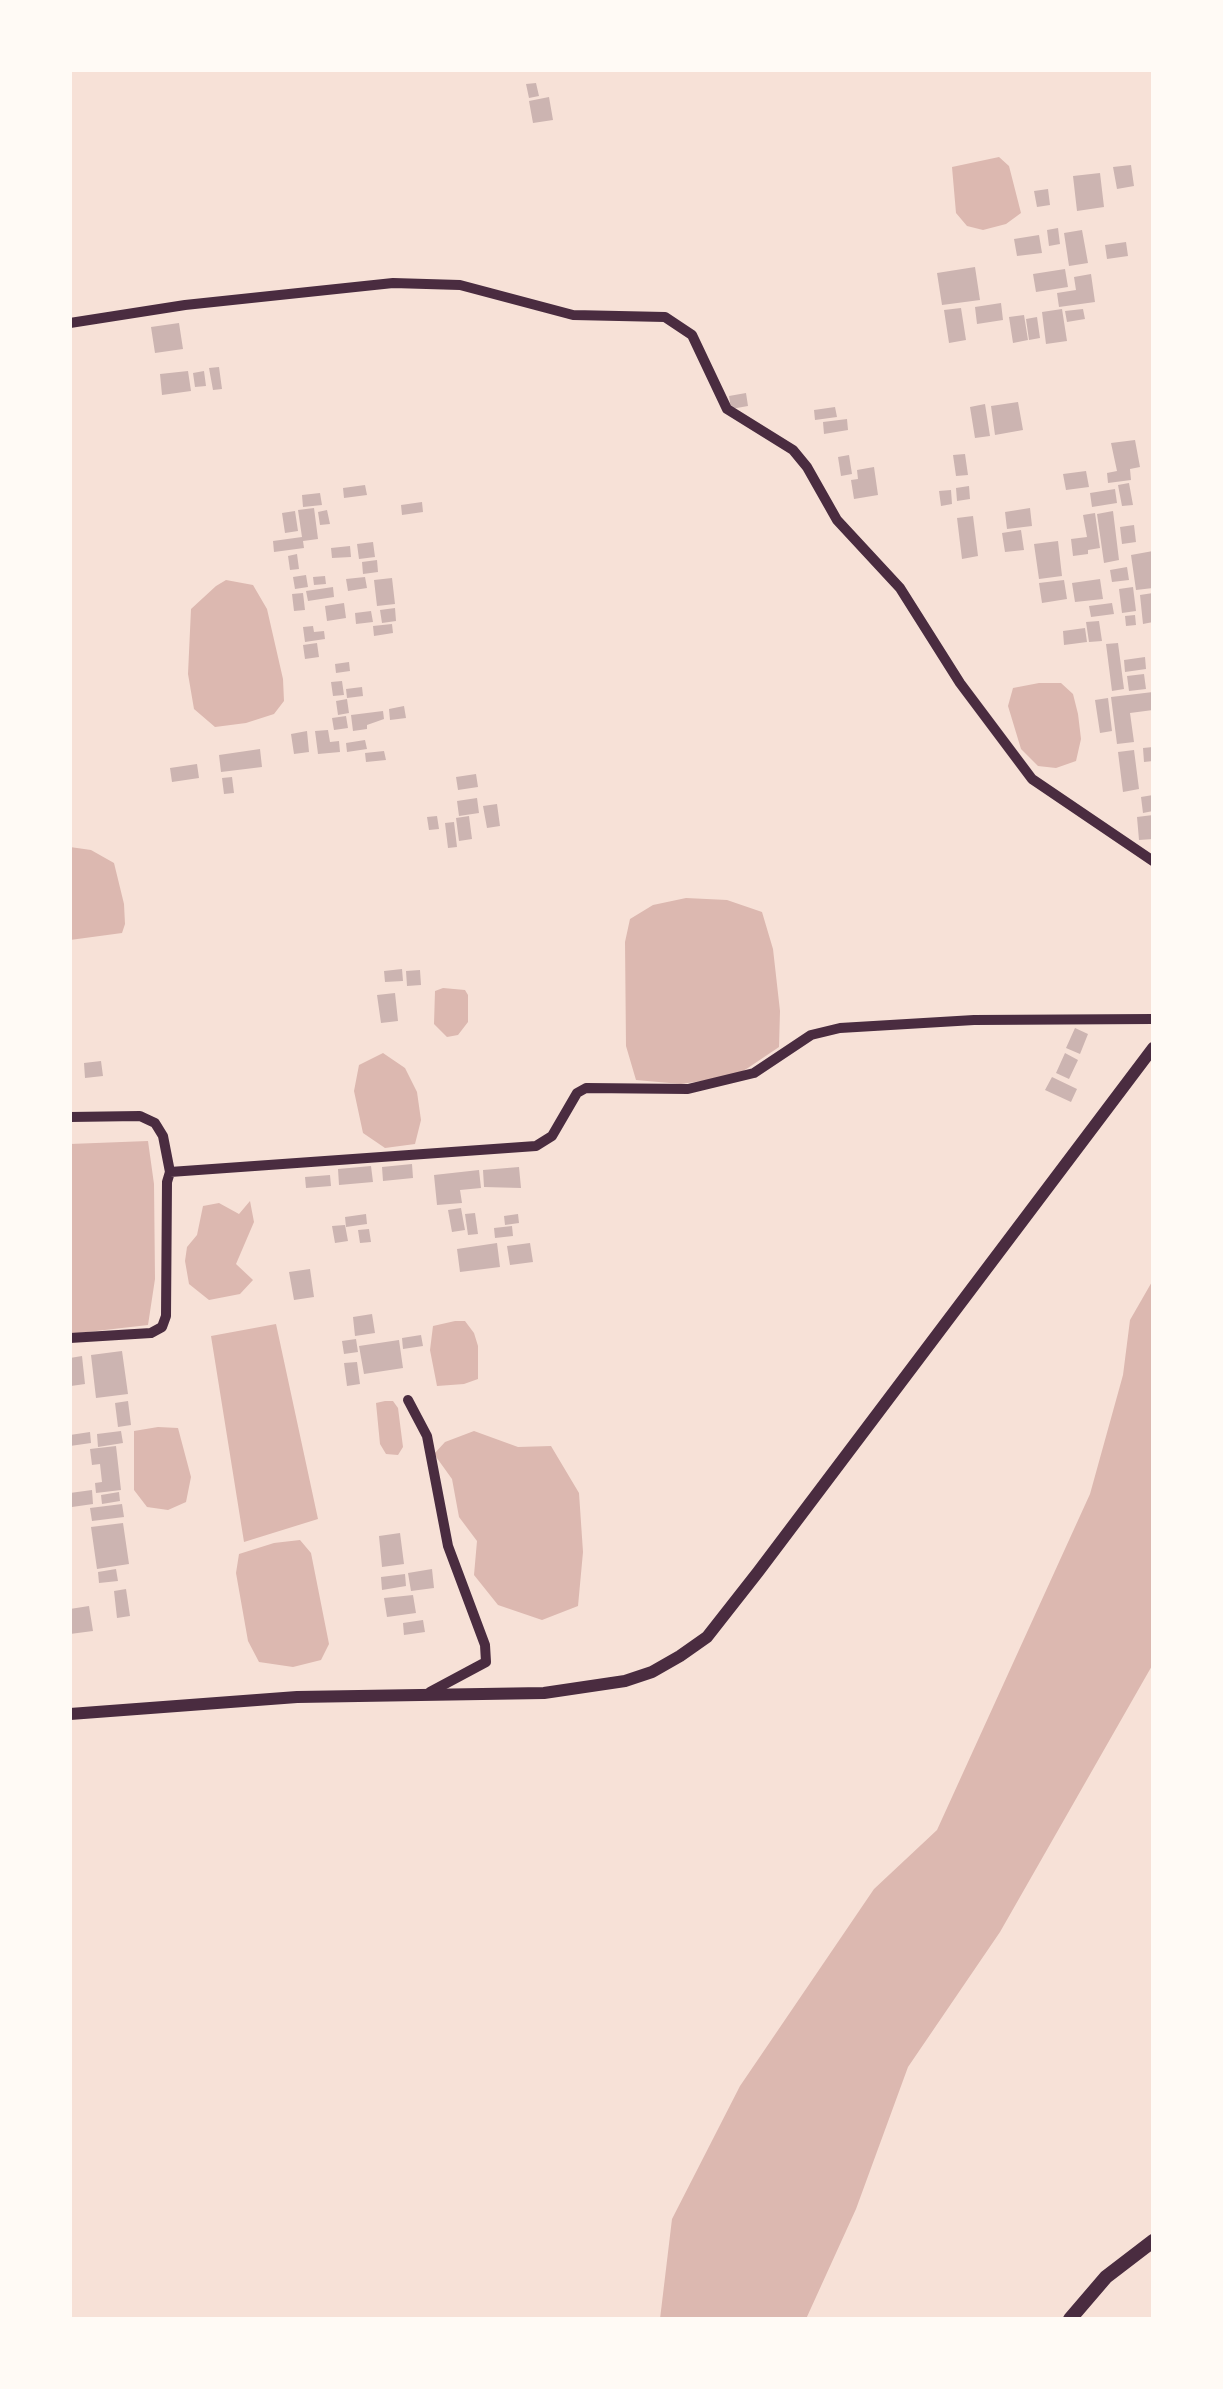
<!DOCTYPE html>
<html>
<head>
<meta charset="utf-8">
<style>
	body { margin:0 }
	#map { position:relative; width:1223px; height:2389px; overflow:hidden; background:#f7e1d7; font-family:Signika,sans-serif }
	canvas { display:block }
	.frame { position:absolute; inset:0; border:72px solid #fffaf5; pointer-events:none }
</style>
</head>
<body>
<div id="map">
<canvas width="1223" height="2389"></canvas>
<div class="frame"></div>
</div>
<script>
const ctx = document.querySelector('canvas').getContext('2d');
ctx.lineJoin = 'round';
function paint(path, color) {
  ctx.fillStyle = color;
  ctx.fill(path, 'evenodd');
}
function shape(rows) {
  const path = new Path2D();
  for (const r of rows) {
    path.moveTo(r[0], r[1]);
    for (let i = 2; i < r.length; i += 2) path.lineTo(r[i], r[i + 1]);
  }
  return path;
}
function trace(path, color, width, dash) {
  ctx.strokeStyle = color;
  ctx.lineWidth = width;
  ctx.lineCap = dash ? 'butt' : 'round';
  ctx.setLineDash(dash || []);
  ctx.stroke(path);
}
paint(shape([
	[999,157,1009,166,1021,213,1006,224,983,230,967,226,956,213,952,167],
	[226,580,253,585,267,609,283,679,284,701,274,714,246,723,215,727,194,709,188,674,191,609,216,586],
	[1039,683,1061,683,1073,694,1078,714,1081,739,1076,761,1056,768,1038,766,1021,749,1008,706,1013,688],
	[70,847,91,850,114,863,124,904,125,924,122,933,70,940],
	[686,898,727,900,762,912,773,949,780,1011,779,1047,736,1076,681,1084,636,1080,626,1046,625,942,630,919,653,905],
	[443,988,465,990,468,995,468,1022,458,1035,447,1037,434,1024,435,991],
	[383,1053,405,1068,417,1092,421,1120,415,1144,385,1148,363,1133,354,1091,359,1065],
	[148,1141,154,1184,155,1279,148,1325,70,1334,70,1144],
	[250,1201,254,1222,236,1264,253,1280,240,1294,209,1300,189,1284,185,1261,187,1247,197,1235,203,1206,219,1203,239,1214],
	[1153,1280,1153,1664,1000,1932,908,2067,856,2209,806,2319,660,2319,672,2219,740,2086,874,1889,937,1830,1090,1494,1123,1375,1130,1320],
	[455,1321,465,1321,474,1333,478,1346,478,1379,464,1384,437,1386,430,1350,433,1326],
	[276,1324,318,1519,244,1542,211,1336],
	[385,1401,393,1401,398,1408,403,1447,398,1455,386,1454,380,1444,376,1403],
	[158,1427,178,1428,191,1477,186,1502,168,1510,147,1507,134,1490,134,1431],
	[474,1431,518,1447,551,1446,579,1493,583,1552,578,1606,542,1620,498,1605,474,1575,477,1541,459,1517,452,1479,434,1454,445,1442],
	[300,1540,311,1553,329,1644,321,1660,293,1667,259,1662,248,1641,236,1573,239,1554,274,1543]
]), '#dcb8b0');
paint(shape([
	[536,83,539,96,529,98,526,84],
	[549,97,553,120,533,123,529,101],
	[1131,165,1134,186,1117,189,1113,167],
	[1100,173,1104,207,1077,211,1073,176],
	[1048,189,1050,205,1037,207,1034,191],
	[1058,228,1060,244,1049,246,1047,230],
	[1082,230,1088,263,1069,266,1064,233],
	[1039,235,1042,253,1017,256,1014,239],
	[1126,242,1128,256,1107,259,1105,245],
	[975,267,980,300,942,305,937,273],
	[1065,269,1068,287,1036,292,1033,274],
	[1091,274,1095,302,1059,307,1057,293,1076,290,1074,277],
	[1001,303,1003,320,977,324,975,307],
	[961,308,966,340,949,343,944,310],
	[1062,309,1067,341,1046,344,1042,312],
	[1083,309,1085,319,1067,322,1065,311],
	[1024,315,1028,340,1013,343,1009,317],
	[1037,317,1040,338,1029,340,1026,319],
	[179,323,183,349,155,353,151,327],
	[219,367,222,389,213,390,209,368],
	[188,371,191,391,162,395,160,374],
	[204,371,206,386,195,387,193,373],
	[746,393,748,406,731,409,729,396],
	[1018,402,1023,430,995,435,991,406],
	[985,404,990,436,975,438,970,407],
	[835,407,837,417,815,420,814,410],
	[847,419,848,430,824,434,823,422],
	[1135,440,1140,467,1130,469,1131,480,1108,483,1107,473,1117,471,1111,443],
	[965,454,968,475,956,476,953,455],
	[849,455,852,474,841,476,838,457],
	[874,467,878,495,854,499,851,480,858,479,857,470],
	[1086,471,1089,487,1066,490,1063,474],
	[1129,483,1133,505,1122,506,1118,485],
	[365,485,367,495,344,498,343,488],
	[969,486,970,499,957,501,956,488],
	[1115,489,1117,503,1092,507,1090,493],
	[951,490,952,504,941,506,939,491],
	[320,493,322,505,303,507,302,495],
	[422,502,423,512,402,515,401,505],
	[314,508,318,539,303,541,304,548,274,552,273,541,302,537,298,510],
	[1030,508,1032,526,1007,529,1005,512],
	[327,510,330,524,320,525,318,512],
	[295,511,298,531,285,533,282,513],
	[1113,511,1119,560,1104,563,1097,514],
	[1095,513,1100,548,1088,550,1088,554,1073,556,1071,539,1087,537,1083,515],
	[973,516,978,556,962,559,957,518],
	[1134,525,1136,542,1122,544,1120,527],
	[1021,530,1024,550,1005,552,1002,533],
	[1058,541,1062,576,1039,579,1034,544],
	[373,542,375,557,359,559,357,544],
	[350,546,351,557,332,558,331,548],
	[1153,551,1153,588,1136,590,1131,555],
	[297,554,299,569,290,570,288,556],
	[377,560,378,572,363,574,362,562],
	[1127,567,1129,580,1112,582,1110,570],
	[306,575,308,587,295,589,293,577],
	[325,576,326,584,314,585,313,577],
	[365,577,367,588,348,591,346,579],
	[392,578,395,604,377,606,374,580],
	[1100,579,1103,599,1075,602,1072,583],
	[1064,580,1067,599,1042,603,1039,583],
	[333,587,334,597,308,601,306,591],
	[1133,587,1136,611,1122,613,1119,589],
	[303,593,305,610,294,611,292,594],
	[1153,593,1153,622,1143,624,1140,595],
	[344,603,346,618,327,621,325,606],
	[1112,603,1114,614,1091,617,1089,606],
	[395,608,396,621,382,623,380,610],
	[371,611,373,622,356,624,355,613],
	[1135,615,1136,625,1126,626,1125,616],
	[1099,621,1102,641,1089,642,1086,622],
	[392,624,393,633,374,636,373,626],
	[313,626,314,632,324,631,325,639,305,642,303,627],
	[1085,628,1087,642,1064,645,1063,631],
	[317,643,319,657,305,659,303,645],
	[1118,643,1124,689,1112,691,1106,644],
	[1145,657,1146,669,1125,672,1124,660],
	[349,662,350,671,336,673,335,664],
	[1144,674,1146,689,1129,691,1127,676],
	[342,681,344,695,333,696,331,682],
	[362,687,363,696,347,698,346,689],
	[1153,692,1153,710,1130,713,1134,742,1117,744,1111,697],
	[1108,698,1112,731,1100,733,1095,700],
	[347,699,349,713,338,715,336,701],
	[404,706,406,718,390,720,389,709],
	[383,711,384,719,367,725,367,729,353,731,351,715],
	[346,716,348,728,334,730,332,718],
	[328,730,330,742,339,741,340,752,318,754,315,731],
	[307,731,309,752,294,754,291,734],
	[365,740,367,749,347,752,346,743],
	[1153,747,1153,761,1144,762,1143,748],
	[260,749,262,767,221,772,219,755],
	[1134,750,1139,789,1123,792,1118,752],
	[384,751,386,760,366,762,365,753],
	[197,764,199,778,172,782,170,768],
	[476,774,478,787,458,790,456,777],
	[232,777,234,793,224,794,222,778],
	[1153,795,1153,811,1143,813,1141,797],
	[477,798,479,813,459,816,457,801],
	[497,804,500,826,487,828,483,806],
	[1153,815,1153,839,1139,840,1137,817],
	[437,816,439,829,429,830,427,817],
	[469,816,472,839,459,841,456,818],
	[454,822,457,847,448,848,445,823],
	[402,969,403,981,385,982,384,971],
	[420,970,421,985,407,986,406,971],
	[395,993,398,1021,381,1023,377,995],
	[1075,1028,1088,1034,1080,1054,1066,1048],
	[1065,1053,1078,1060,1069,1079,1056,1073],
	[101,1061,103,1076,85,1078,84,1063],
	[1052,1077,1077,1089,1071,1102,1045,1090],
	[412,1164,413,1178,383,1181,382,1167],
	[371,1166,373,1182,339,1185,338,1169],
	[519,1167,521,1188,484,1187,483,1170],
	[479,1170,481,1188,460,1190,462,1203,437,1205,434,1175],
	[330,1175,331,1186,306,1188,305,1177],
	[461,1208,465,1230,452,1232,448,1210],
	[475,1213,478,1234,468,1235,465,1214],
	[366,1214,367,1224,346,1227,345,1217],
	[518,1214,519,1223,505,1225,504,1216],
	[345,1225,348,1241,335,1243,332,1226],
	[512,1226,513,1236,495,1238,494,1228],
	[369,1229,371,1242,360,1243,358,1230],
	[497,1243,500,1267,460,1272,457,1249],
	[530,1243,533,1262,510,1265,507,1246],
	[310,1269,314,1297,294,1300,289,1272],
	[372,1314,375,1333,355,1336,353,1317],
	[421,1335,423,1346,403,1349,402,1338],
	[356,1339,358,1352,344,1354,342,1341],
	[399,1340,403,1368,364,1374,359,1346],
	[122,1351,128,1394,96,1398,91,1355],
	[82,1356,85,1384,71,1386,70,1358],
	[357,1362,360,1384,347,1386,344,1363],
	[128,1401,131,1425,118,1427,115,1403],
	[121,1431,123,1443,98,1447,97,1434],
	[90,1432,91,1443,70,1446,70,1435],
	[116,1446,121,1490,96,1493,95,1483,102,1482,100,1464,92,1465,90,1449],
	[92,1490,93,1504,72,1507,70,1493],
	[119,1492,120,1501,102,1504,101,1495],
	[122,1504,124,1517,92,1521,90,1508],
	[123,1523,129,1564,97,1569,91,1527],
	[400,1533,404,1564,382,1567,379,1536],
	[116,1569,118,1581,99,1583,98,1572],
	[432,1569,434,1588,411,1591,408,1573],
	[405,1574,406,1586,382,1590,381,1577],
	[126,1589,130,1616,117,1618,114,1591],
	[413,1595,416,1613,387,1617,384,1598],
	[89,1606,93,1631,70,1634,70,1609],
	[423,1620,425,1632,404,1635,403,1623]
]), '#ccb4b1');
trace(shape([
	[70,323,185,305,393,283,460,285,573,315,665,317,692,335,727,409,793,450,807,467,837,520,900,588,960,683,1032,779,1153,861],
	[70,1117,140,1116,155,1123,163,1136,170,1172],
	[70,1338,151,1333,162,1327,166,1316,167,1182,170,1172,536,1146,552,1136,577,1093,586,1088,688,1089,754,1073,811,1035,840,1028,974,1020,1153,1019],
	[408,1400,427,1436,448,1546,485,1645,486,1662,430,1692]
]), '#4a2c40', 10);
trace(shape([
	[70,1714,297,1697,544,1693,625,1681,652,1672,680,1656,707,1637,758,1572,1153,1048]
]), '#4a2c40', 12);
trace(shape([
	[1070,2319,1106,2277,1153,2241]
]), '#4a2c40', 14);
</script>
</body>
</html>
